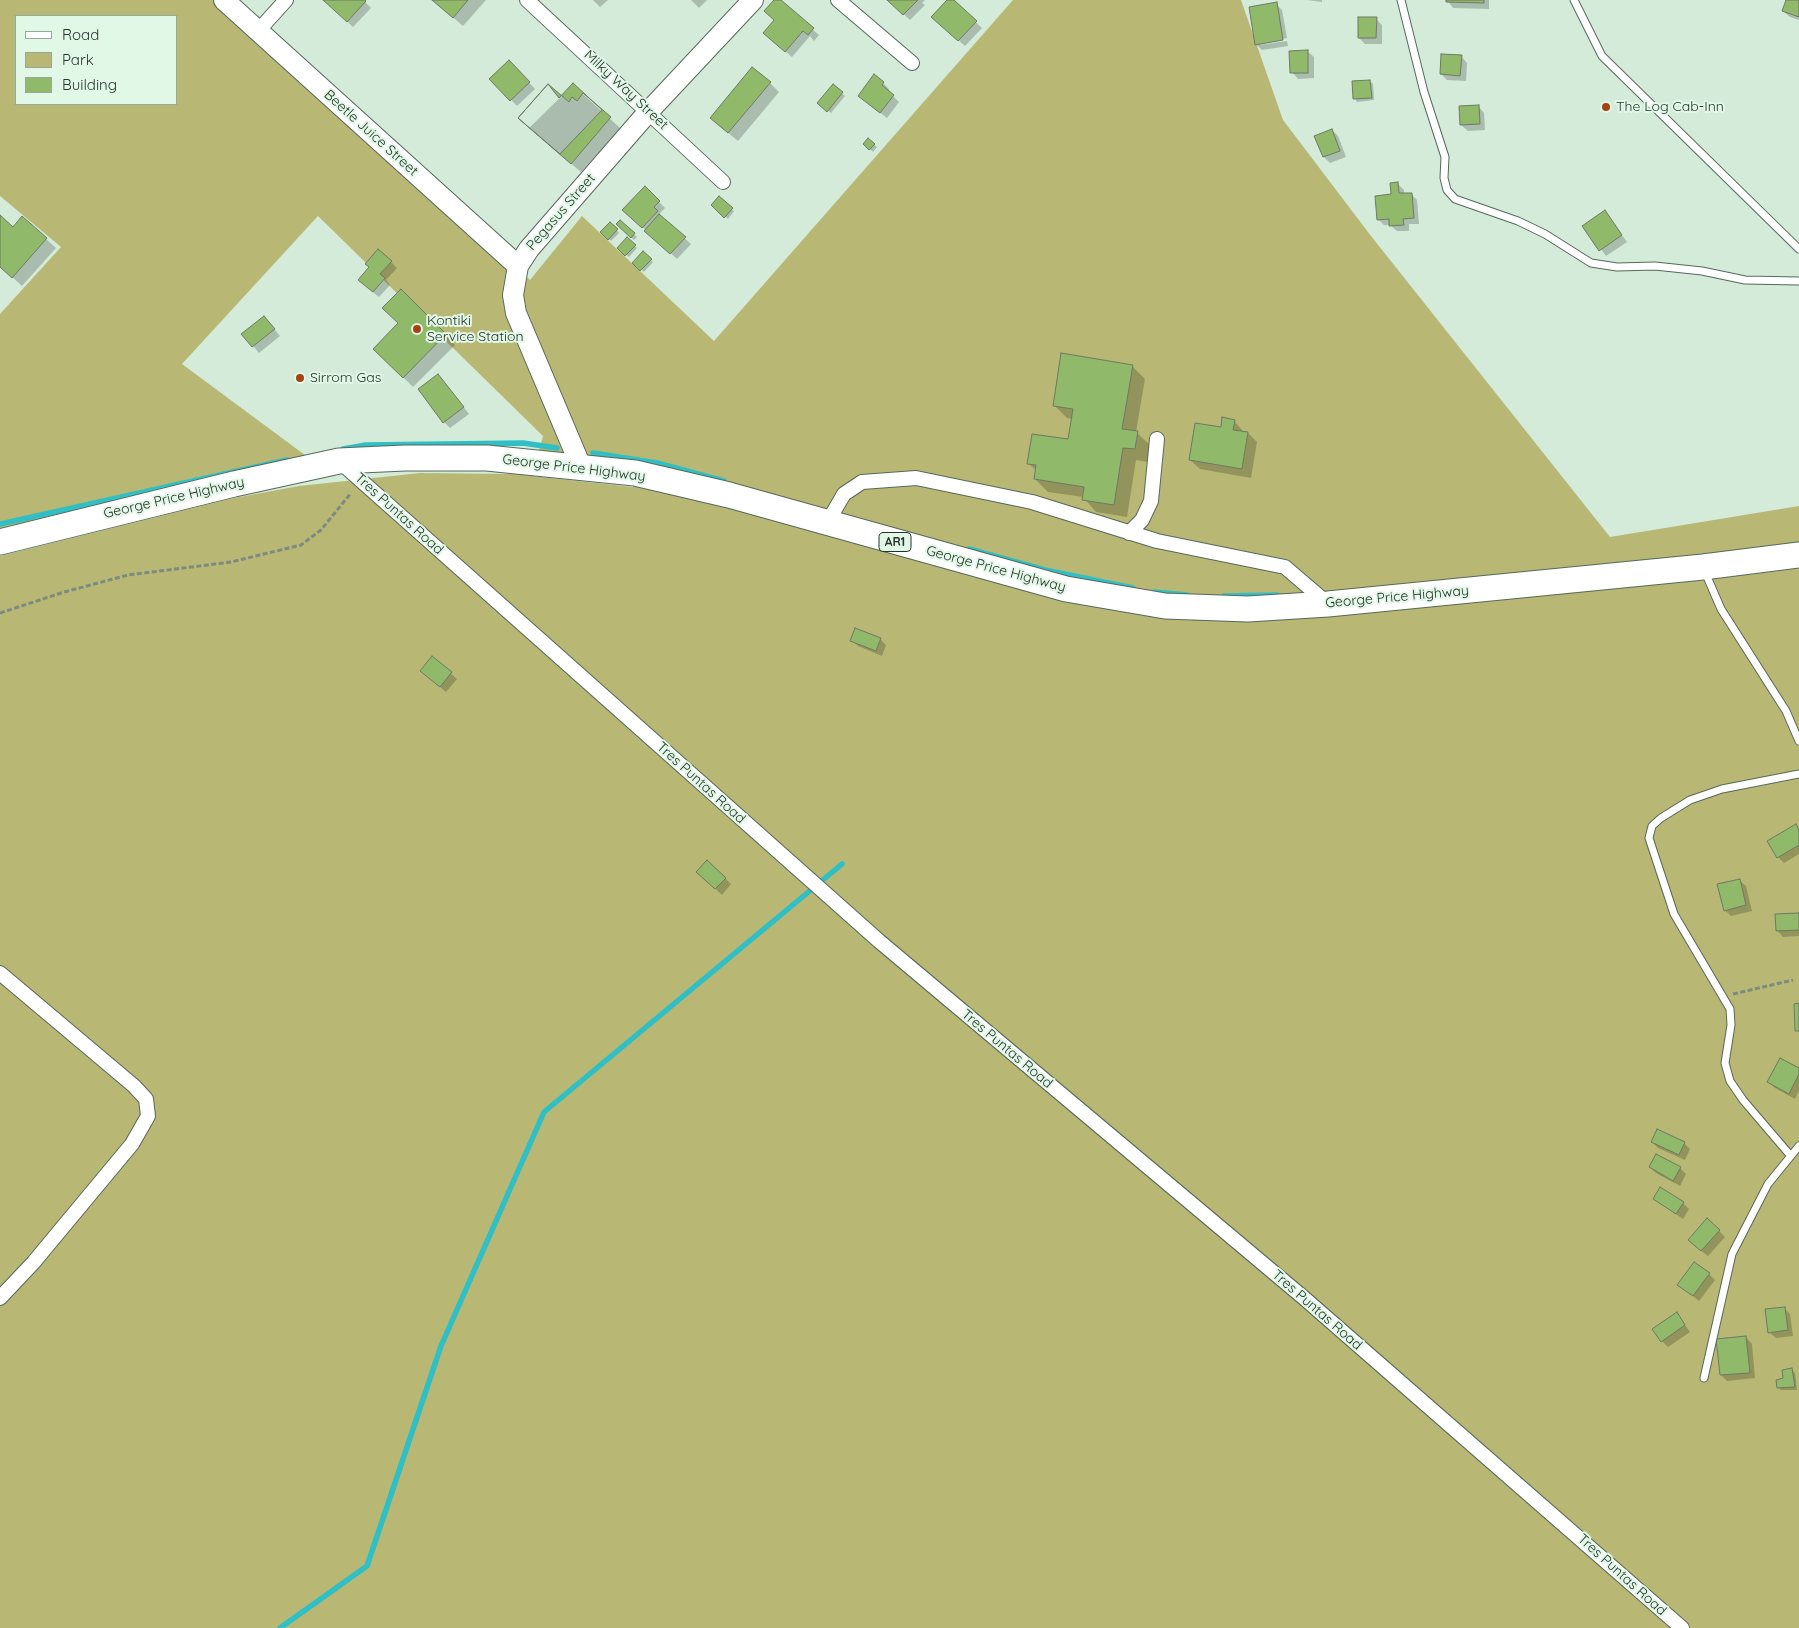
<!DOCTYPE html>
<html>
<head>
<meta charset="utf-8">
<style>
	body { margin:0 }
	#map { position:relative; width:1799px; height:1628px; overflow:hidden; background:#d4ebda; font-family:Quicksand,sans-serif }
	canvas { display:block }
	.legend { position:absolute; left:15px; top:15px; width:162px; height:90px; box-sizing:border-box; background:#e1f8e7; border:1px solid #97a89c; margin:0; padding:6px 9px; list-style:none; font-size:15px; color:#29312b }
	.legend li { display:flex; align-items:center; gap:10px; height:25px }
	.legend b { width:25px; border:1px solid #97a89c }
</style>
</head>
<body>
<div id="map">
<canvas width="1799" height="1628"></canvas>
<ul class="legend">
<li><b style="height:6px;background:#fff"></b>Road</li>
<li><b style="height:14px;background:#b8b874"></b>Park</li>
<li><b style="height:14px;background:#90b96a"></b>Building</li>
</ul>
</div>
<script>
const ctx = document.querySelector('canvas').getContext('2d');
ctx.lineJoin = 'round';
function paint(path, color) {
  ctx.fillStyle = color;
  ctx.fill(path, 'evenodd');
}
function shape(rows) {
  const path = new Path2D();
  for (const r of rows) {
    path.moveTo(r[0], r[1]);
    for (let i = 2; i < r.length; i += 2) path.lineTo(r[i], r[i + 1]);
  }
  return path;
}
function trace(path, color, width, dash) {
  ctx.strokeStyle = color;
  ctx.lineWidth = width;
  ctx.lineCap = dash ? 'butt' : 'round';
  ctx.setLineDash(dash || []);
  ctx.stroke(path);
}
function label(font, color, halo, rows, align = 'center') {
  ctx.font = font + ' Quicksand,sans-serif';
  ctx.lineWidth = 4;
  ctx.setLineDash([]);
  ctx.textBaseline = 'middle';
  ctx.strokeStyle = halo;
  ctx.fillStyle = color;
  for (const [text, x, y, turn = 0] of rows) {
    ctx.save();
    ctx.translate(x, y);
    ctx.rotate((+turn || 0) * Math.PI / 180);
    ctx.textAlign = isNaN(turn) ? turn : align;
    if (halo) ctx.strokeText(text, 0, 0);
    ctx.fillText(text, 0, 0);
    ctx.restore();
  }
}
paint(shape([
	[0,0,214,0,530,280,582,216,714,341,1013,0,1241,0,1283,120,1371,236,1610,537,1799,506,1799,1628,0,1628,0,556,229,499,299,486,420,473,513,474,633,487,635,473,538,454,543,436,318,216,182,364,313,461,0,534,0,314,61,247,0,196],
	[16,16,176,16,176,104,16,104]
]), '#b8b874');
paint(shape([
	[325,0,363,0,371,8,353,27],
	[433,0,486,0,463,26],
	[593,0,608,0,600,7],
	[691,0,707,0,699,8],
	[775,0,779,0,819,35,814,41,810,36,792,57,771,39,775,20],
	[889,0,925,0,922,3,925,5,910,20],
	[948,0,952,0,982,28,965,46,939,23],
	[1307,0,1322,0,1322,2],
	[1447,0,1489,0,1489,9,1453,8],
	[1787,0,1799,0,1799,20,1790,17,1783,11],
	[1276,4,1282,10,1287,38,1259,43,1259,45,1287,41,1288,46,1262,50,1256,44],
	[1376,19,1382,25,1382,44,1365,44,1359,38],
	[1307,51,1314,57,1314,78,1298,79,1292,72],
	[1461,56,1467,63,1466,81,1447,80,1441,74],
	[509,62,535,89,517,106,491,79],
	[1370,81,1373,84,1374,100,1357,102,1355,99],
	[770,83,779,92,738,141,721,127],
	[883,83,889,89,888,91,899,102,887,118,865,101],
	[573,85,620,128,581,172,529,128],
	[833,86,845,96,831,113,819,103],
	[1478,106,1484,113,1485,130,1468,131,1461,125],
	[1332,130,1338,136,1346,157,1330,163,1324,157],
	[868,139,877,147,873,152,864,144],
	[1398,184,1404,190,1404,194,1411,194,1417,200,1419,224,1409,224,1409,231,1397,231,1390,225,1384,225,1378,219],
	[645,188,665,208,659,214,663,219,691,244,677,259,624,210],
	[719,198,734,211,728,219,712,205],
	[1605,212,1627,242,1606,256,1584,226],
	[0,217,13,228,46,239,56,248,22,286,0,266],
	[620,221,637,237,634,240,617,224],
	[610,223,619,233,611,241,601,232],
	[627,238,637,248,629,257,618,248],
	[643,253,653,262,644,272,634,263],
	[391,262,397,268,386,280,390,285,379,297,365,286,370,267],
	[401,291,455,345,413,387,375,349,400,323],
	[270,324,280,336,259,353,243,334],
	[1132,366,1145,379,1136,432,1150,445,1147,462,1136,460,1127,517,1096,512,1083,497,1048,492,1035,479,1037,471,1028,463,1069,440,1072,419,1067,418,1054,405],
	[438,375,469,414,450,428,444,422],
	[1234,421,1244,432,1248,433,1257,442,1251,478,1200,469,1190,460,1222,429],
	[880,639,886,645,882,656,858,646,852,640],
	[432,658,457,679,446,692,421,671],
	[1796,826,1799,829,1799,854,1784,863,1778,857],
	[704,878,725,878,731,884,722,895],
	[1739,880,1746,886,1752,911,1731,916,1725,910],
	[1799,914,1799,936,1783,937,1777,930],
	[1799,1070,1799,1091,1795,1099,1775,1088,1769,1082],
	[1652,1142,1684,1143,1690,1149,1685,1160,1658,1148],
	[1650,1167,1680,1168,1686,1174,1680,1186,1656,1173],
	[1654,1199,1683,1203,1689,1209,1683,1219],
	[1719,1231,1725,1237,1708,1256,1695,1246],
	[1709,1274,1715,1280,1699,1301,1679,1285],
	[1784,1308,1790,1314,1793,1336,1776,1338,1769,1332],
	[1677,1314,1690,1332,1668,1347,1662,1341],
	[1746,1337,1752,1344,1755,1378,1727,1381,1721,1375],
	[1792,1370,1795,1373,1797,1390,1781,1390,1778,1387]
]), '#0003');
trace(shape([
	[343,449,366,445,523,443,557,448],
	[593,453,657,463,724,481],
	[0,524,287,460],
	[969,549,1045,570,1133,588],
	[1154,592,1187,595],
	[1224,596,1277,595],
	[280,1628,367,1566,441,1346,544,1112,842,864]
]), '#30bfc4', 5.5);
const building = shape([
	[323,0,365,0,366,1,347,22,323,0],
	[432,0,468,0,453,18,432,0],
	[774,0,781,0,814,28,808,35,803,31,785,52,763,33,774,20,764,11,774,0],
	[887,0,918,0,903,15,887,0],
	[947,0,954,0,977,21,958,41,931,17,947,0],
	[1446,0,1484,0,1484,3,1446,2,1446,0],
	[1786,0,1799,0,1799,17,1782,11,1786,0],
	[1277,2,1283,40,1255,45,1249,7,1277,2],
	[1358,17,1377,17,1376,38,1358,38,1358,17],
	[1308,50,1308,73,1290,73,1289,51,1308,50],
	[1441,54,1462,55,1460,76,1440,74,1441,54],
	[509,60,530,82,510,101,489,79,509,60],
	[752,67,771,82,728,133,710,118,752,67],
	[874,74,884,82,882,85,894,95,880,113,858,96,874,74],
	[1370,80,1372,98,1353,99,1352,81,1370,80],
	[573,83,602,110,560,154,518,118,548,84,559,98,573,83],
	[548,84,569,102,572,97,577,101,583,93,611,117,571,164,518,118,548,84],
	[833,84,843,92,827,112,817,103,833,84],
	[1479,105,1480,124,1460,125,1459,106,1479,105],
	[1332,129,1340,151,1323,157,1314,136,1332,129],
	[868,138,875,144,869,150,863,144,868,138],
	[1398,182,1399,193,1412,193,1414,218,1403,219,1404,225,1389,226,1389,219,1377,220,1375,196,1391,194,1390,183,1398,182],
	[645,186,660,201,654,207,658,211,642,228,622,210,645,186],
	[719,196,733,208,724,218,711,205,719,196],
	[1605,210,1622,235,1599,251,1582,226,1605,210],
	[659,214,686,237,670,254,644,231,659,214],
	[0,215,13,227,22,216,47,238,12,278,0,267,0,215],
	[620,220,635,233,631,238,616,224,620,220],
	[610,222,618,229,608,240,600,232,610,222],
	[627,237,636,245,625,256,617,248,627,237],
	[378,249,392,261,380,274,385,278,373,292,358,280,369,267,365,264,378,249],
	[643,251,652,259,640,271,632,263,643,251],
	[401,289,446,334,403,378,373,349,398,323,382,308,401,289],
	[264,316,275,329,252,347,241,334,264,316],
	[1061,353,1133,365,1122,429,1138,431,1135,449,1123,448,1114,505,1082,500,1084,487,1034,479,1036,465,1027,464,1032,434,1068,439,1073,409,1053,406,1061,353],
	[438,374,464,407,443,423,418,389,438,374],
	[1222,417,1235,420,1233,430,1248,432,1242,469,1189,460,1195,423,1221,427,1222,417],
	[855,628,881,638,876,651,850,641,855,628],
	[432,656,452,672,440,687,420,671,432,656],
	[1796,824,1799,830,1799,845,1777,858,1767,841,1796,824],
	[707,860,726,878,715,889,696,872,707,860],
	[1740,879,1746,905,1724,911,1717,884,1740,879],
	[1799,913,1799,930,1776,931,1775,914,1799,913],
	[1799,1003,1799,1031,1795,1031,1794,1004,1799,1003],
	[1780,1058,1799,1068,1799,1074,1789,1094,1767,1082,1780,1058],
	[1657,1129,1685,1142,1679,1155,1651,1142,1657,1129],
	[1656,1154,1681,1167,1673,1181,1649,1167,1656,1154],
	[1660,1187,1684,1202,1676,1214,1653,1199,1660,1187],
	[1707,1218,1720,1230,1701,1251,1688,1240,1707,1218],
	[1694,1262,1710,1273,1693,1296,1677,1285,1694,1262],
	[1785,1307,1788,1330,1768,1333,1765,1309,1785,1307],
	[1677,1312,1685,1325,1661,1342,1652,1329,1677,1312],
	[1746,1336,1750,1373,1720,1375,1716,1339,1746,1336],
	[1792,1368,1795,1387,1777,1388,1776,1380,1783,1378,1782,1370,1792,1368]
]);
paint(building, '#90b96a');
trace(building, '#6e7966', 1);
const lane = shape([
	[1401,0,1424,92,1445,157,1444,178,1447,190,1455,199,1518,221,1545,234,1591,263,1617,267,1655,266,1702,271,1745,280,1799,281],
	[1574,0,1602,56,1799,249],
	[1705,572,1721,609,1786,711,1799,741],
	[1790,1155,1743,1100,1730,1081,1725,1063,1731,1025,1730,1009,1674,914,1649,838,1652,826,1661,818,1690,800,1722,789,1799,774],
	[1704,1378,1732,1254,1768,1184,1799,1146]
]);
const street = shape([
	[527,0,723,182],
	[838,0,912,63],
	[258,31,286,0],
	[339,461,879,941,1304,1298,1682,1628],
	[827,523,844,494,862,482,916,478,1032,502,1157,541,1285,567,1327,603],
	[1129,533,1142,520,1151,501,1157,439],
	[0,973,134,1086,146,1099,148,1116,132,1144,33,1263,0,1298]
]);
const secondary = shape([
	[224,0,518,266],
	[582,469,516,313,513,295,518,266,529,249,649,111,753,0]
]);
const highway = shape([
	[0,542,234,484,339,461,405,458,487,458,635,473,729,495,1066,589,1165,606,1248,609,1328,604,1703,567,1799,555]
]);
trace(lane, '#55695b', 9);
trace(street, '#55695b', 16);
trace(secondary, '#55695b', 22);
trace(highway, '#55695b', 27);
trace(shape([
	[0,613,64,592,128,575,231,562,301,545,321,530,351,493],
	[1733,994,1793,980]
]), '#7c8b80', 3, [5, 2.5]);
trace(lane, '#fff', 7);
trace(street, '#fff', 14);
trace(secondary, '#fff', 20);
trace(highway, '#fff', 25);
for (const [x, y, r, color] of [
	[1606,107,5,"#a64111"],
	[417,329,5,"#a64111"],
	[300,378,5,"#a64111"]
]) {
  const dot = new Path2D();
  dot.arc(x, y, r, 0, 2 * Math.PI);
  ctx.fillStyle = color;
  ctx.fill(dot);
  trace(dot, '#e1f8e7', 2);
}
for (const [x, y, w] of [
	[895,542,32]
]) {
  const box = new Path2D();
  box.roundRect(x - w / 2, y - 9.5, w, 19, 4);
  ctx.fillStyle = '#e1f8e7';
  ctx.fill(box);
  trace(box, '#29312b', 1);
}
label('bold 12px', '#29312b', null, [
	["AR1",895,542]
]);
label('14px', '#29312b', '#e1f8e7', [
	["Milky Way Street",626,90,43],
	["Beetle Juice Street",371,133,42],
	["Pegasus Street",561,212,-49],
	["George Price Highway",574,468,7],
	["George Price Highway",174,498,-13],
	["Tres Puntas Road",399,514,42],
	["George Price Highway",996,569,15],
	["George Price Highway",1397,597,-5],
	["Tres Puntas Road",701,783,42],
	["Tres Puntas Road",1007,1049,40],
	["Tres Puntas Road",1317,1310,41],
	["Tres Puntas Road",1622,1575,42]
]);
label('14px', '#29312b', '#e1f8e7', [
	["The Log Cab-Inn",1616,107],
	["Kontiki",427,321],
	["Service Station",427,337],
	["Sirrom Gas",310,378]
], 'left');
</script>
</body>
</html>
